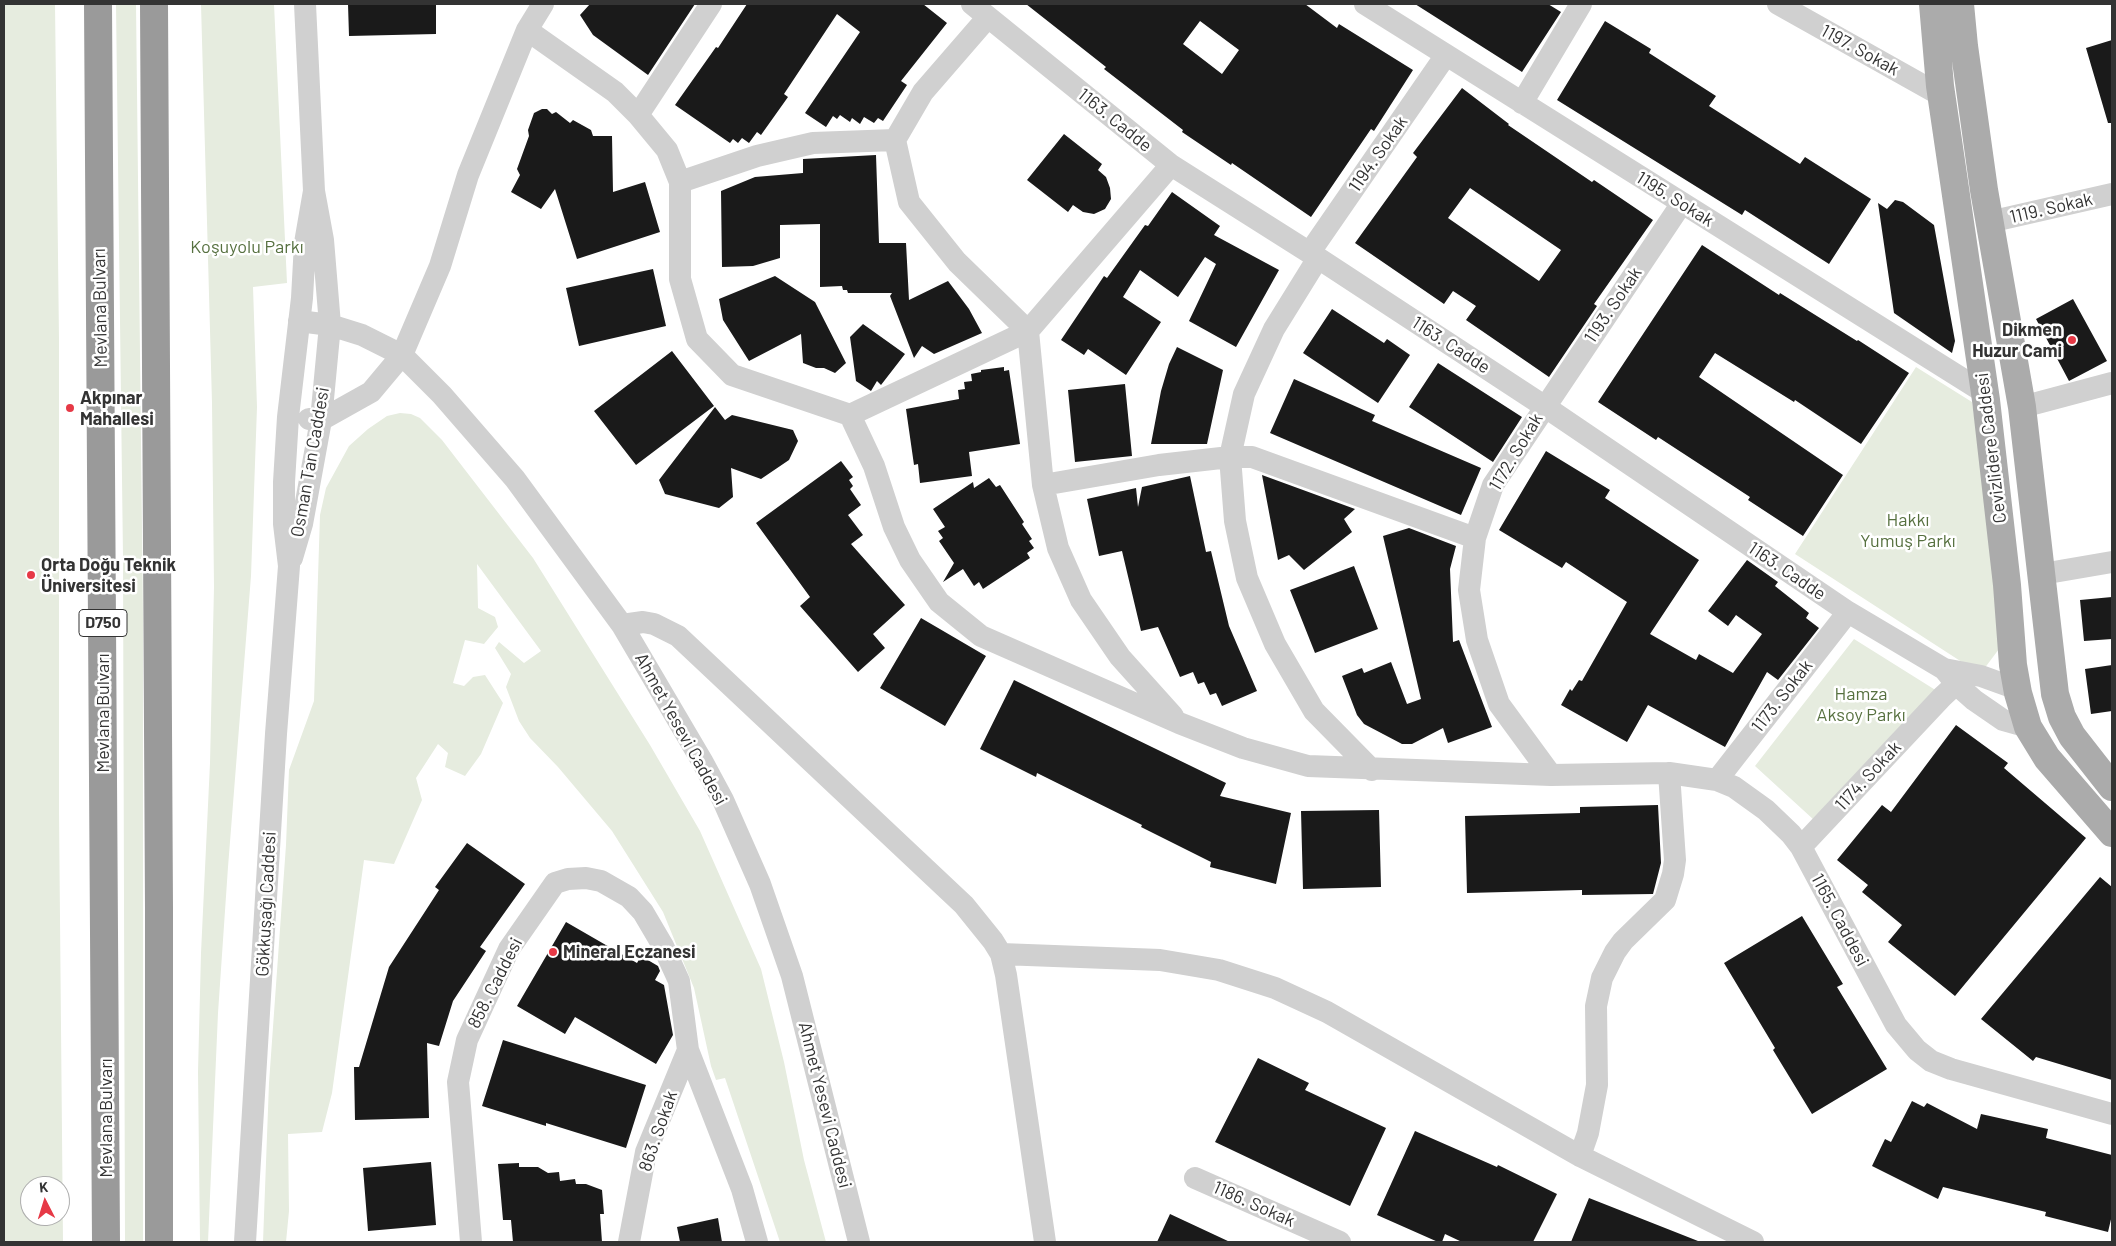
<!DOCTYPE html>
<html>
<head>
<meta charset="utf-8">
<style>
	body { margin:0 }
	#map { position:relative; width:2116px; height:1246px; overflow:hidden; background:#fff; font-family:Barlow,sans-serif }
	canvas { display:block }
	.frame { position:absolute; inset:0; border:5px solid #333; pointer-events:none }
	.north { position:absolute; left:20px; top:1176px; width:50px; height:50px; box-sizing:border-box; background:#fff; border:1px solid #adadad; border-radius:50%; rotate:355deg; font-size:14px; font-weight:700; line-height:20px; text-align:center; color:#333 }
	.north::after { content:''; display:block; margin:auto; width:18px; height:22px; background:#e63946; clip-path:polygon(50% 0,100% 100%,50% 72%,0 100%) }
</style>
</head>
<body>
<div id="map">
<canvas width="2116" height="1246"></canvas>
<div class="frame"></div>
<div class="north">K</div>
</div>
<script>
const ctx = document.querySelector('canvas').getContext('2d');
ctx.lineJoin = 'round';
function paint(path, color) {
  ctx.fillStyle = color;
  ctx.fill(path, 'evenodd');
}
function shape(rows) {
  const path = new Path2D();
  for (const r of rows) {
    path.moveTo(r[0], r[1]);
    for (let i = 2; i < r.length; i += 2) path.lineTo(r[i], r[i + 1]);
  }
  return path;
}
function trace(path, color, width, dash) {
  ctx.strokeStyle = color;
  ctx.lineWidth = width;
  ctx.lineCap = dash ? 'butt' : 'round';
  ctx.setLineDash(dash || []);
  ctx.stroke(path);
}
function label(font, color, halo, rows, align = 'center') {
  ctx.font = font + ' Barlow,sans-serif';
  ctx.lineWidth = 5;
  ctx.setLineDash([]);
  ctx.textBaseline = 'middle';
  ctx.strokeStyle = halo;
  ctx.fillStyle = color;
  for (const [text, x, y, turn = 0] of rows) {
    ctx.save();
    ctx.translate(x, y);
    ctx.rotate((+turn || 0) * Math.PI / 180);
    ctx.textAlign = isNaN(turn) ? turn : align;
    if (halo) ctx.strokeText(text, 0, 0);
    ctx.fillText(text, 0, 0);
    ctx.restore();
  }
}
paint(shape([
	[4,4,55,4,59,340,59,811,63,1242,4,1242],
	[30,1186,60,1186,60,1216,30,1216],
	[116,4,136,4,143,616,143,1242,125,1242,123,558],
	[201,4,274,4,287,283,253,287,257,407,251,576,228,867,218,1013,208,1242,200,1242,198,1072,201,953,210,763,214,587,212,403],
	[1916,367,1972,402,2002,605,2002,645,1984,669,1968,666,1795,554],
	[400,413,411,414,420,418,442,440,533,558,650,745,700,831,761,969,784,1062,804,1160,826,1242,780,1242,725,1078,716,1080,711,1066,694,988,663,912,612,831,558,767,530,738,519,721,506,687,511,674,495,648,499,642,524,663,541,651,477,564,478,608,495,617,498,627,484,644,465,640,453,683,464,686,473,677,485,675,503,703,481,754,465,776,445,767,448,753,438,744,416,778,422,800,394,864,364,860,332,1093,322,1132,288,1134,289,1211,286,1242,263,1242,269,1083,286,845,289,770,314,701,320,515,326,488,349,446,368,429,387,416],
	[1854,639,1937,691,1814,820,1755,766]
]), '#e6ecdf');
paint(shape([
	[348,4,436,4,436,34,349,36],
	[590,4,695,4,648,75,593,35,580,15],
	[747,4,923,4,947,23,901,81,907,85,883,121,878,118,874,123,864,117,860,124,852,118,850,122,840,115,837,119,833,116,826,127,805,113,860,32,837,14,784,94,788,97,761,135,757,132,749,143,742,138,738,143,733,139,730,143,675,105,716,47,718,48],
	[1026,4,1305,4,1337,28,1339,24,1413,70,1374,131,1371,129,1311,217,1232,163,1231,165,1182,132,1183,130,1104,69,1106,67],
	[1200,21,1239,50,1222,74,1183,44],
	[1415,4,1548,4,1561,12,1522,72],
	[1605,21,1651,49,1649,53,1716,96,1709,106,1800,164,1805,157,1871,199,1829,264,1745,210,1742,215,1557,100],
	[2112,40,2112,123,2108,123,2086,48],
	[1462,88,1509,124,1508,125,1592,182,1594,180,1653,220,1594,304,1597,306,1549,377,1466,320,1476,306,1453,291,1444,304,1355,243,1417,157,1413,153],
	[1470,188,1561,250,1539,281,1448,218],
	[542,109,547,109,552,114,556,112,570,123,573,120,591,130,593,136,612,136,613,192,645,182,660,232,577,259,555,189,541,209,511,192,520,175,517,169,529,136,528,130,534,113],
	[1064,134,1102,164,1098,170,1106,177,1110,188,1111,199,1105,209,1094,214,1083,212,1073,205,1068,212,1027,180],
	[876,155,879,243,906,243,909,300,948,281,969,309,982,333,934,354,922,346,914,358,890,296,892,293,848,293,847,290,843,290,842,286,820,287,820,224,780,225,780,258,753,266,722,267,721,191,755,177,803,173,803,159],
	[1172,192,1220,226,1214,235,1279,270,1236,347,1189,321,1216,264,1205,257,1178,297,1140,270,1123,297,1161,322,1126,375,1088,349,1084,355,1061,340,1104,276,1107,278,1145,225,1148,226],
	[1895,200,1903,202,1934,225,1955,341,1952,353,1894,313,1878,203,1887,209],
	[1702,245,1779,295,1780,293,1857,341,1858,340,1909,373,1861,444,1795,400,1794,402,1715,353,1699,377,1843,475,1803,536,1748,500,1750,497,1658,437,1656,440,1598,402],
	[653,269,666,326,579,346,566,288],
	[775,276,815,302,846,363,835,373,824,368,816,368,803,363,801,334,749,361,723,320,719,299],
	[2073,299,2107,361,2069,381,2036,319],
	[1332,309,1384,343,1387,339,1410,355,1378,403,1303,353],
	[863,324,905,354,881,385,877,381,871,391,856,381,850,337],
	[1177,347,1223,370,1207,444,1151,444,1161,391,1169,364],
	[672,351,714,406,636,465,594,411],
	[1438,363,1522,417,1493,462,1409,407],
	[1004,367,1004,371,1009,370,1020,444,969,452,972,476,920,483,918,464,914,465,906,409,959,399,958,390,965,389,964,382,972,381,971,374,981,372,981,370],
	[1294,379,1375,415,1372,421,1481,468,1461,515,1270,433],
	[1125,384,1132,456,1075,462,1068,390],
	[715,407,725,420,732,415,793,430,798,441,789,460,761,479,731,468,733,497,719,508,665,494,659,480],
	[1546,451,1610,490,1605,498,1699,560,1650,634,1696,660,1699,654,1733,673,1762,634,1736,615,1728,626,1708,611,1747,560,1778,582,1775,586,1809,613,1806,618,1819,628,1778,680,1767,672,1725,747,1648,705,1627,742,1561,705,1570,689,1572,691,1579,680,1582,681,1627,602,1566,562,1562,568,1499,530],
	[841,461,853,477,849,480,853,486,850,489,861,505,848,515,863,535,851,544,905,605,873,634,885,648,858,672,800,606,810,597,756,523],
	[1262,475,1355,509,1344,519,1352,532,1304,570,1289,555,1278,560],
	[1190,476,1206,552,1211,551,1229,626,1257,691,1222,706,1216,693,1210,695,1204,682,1198,684,1193,672,1180,677,1158,627,1141,631,1122,551,1099,556,1087,499,1136,488,1138,507,1142,487],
	[989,478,996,487,1000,485,1024,522,1022,524,1032,539,1029,541,1034,548,1027,553,1030,558,983,589,979,582,974,586,963,569,943,582,954,563,939,541,943,538,938,531,945,527,933,509,973,482,974,488],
	[1409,528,1456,546,1450,569,1453,642,1459,640,1492,727,1448,743,1443,728,1412,744,1402,744,1364,724,1357,715,1342,676,1362,668,1364,673,1391,662,1407,704,1421,699,1383,536],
	[1354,566,1378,629,1315,653,1290,590],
	[2112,597,2112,639,2084,641,2080,600],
	[921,618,986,656,945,726,880,688],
	[2112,665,2112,711,2091,714,2085,669],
	[1014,680,1226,783,1220,796,1291,813,1276,884,1210,867,1211,862,1141,827,1142,825,1037,773,1036,777,980,749],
	[1956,725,2008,763,2004,768,2086,838,1955,996,1888,942,1902,925,1862,892,1868,885,1837,860,1882,805,1891,812],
	[1658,805,1661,863,1653,894,1582,895,1582,890,1467,893,1465,816,1580,813,1580,807],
	[1379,810,1381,887,1303,889,1301,811],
	[467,843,525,884,480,947,486,951,453,1001,439,1046,427,1043,429,1118,355,1120,354,1067,359,1067,389,967,439,890,435,887],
	[2100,877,2112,887,2112,1080,2036,1057,2033,1061,1981,1019],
	[1802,916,1843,984,1837,987,1887,1069,1812,1114,1773,1050,1775,1048,1724,963],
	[566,922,637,963,641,956,658,966,660,971,655,980,664,985,673,1035,656,1064,575,1017,565,1034,517,1006],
	[503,1040,646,1085,626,1148,546,1123,546,1126,482,1106],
	[1258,1058,1309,1083,1305,1090,1386,1128,1350,1206,1215,1142],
	[1912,1101,1924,1107,1927,1103,1977,1129,1981,1114,2048,1129,2046,1138,2112,1155,2112,1215,2108,1232,2045,1216,2046,1212,1943,1187,1938,1199,1872,1166,1885,1139,1891,1142],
	[1415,1131,1497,1167,1498,1165,1557,1194,1533,1242,1462,1242,1445,1234,1442,1242,1438,1242,1377,1215],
	[431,1162,436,1225,368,1231,363,1168],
	[519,1163,519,1167,538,1167,548,1173,559,1172,560,1181,575,1179,576,1184,586,1184,602,1190,604,1214,600,1214,602,1242,513,1242,511,1220,503,1220,498,1164],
	[1589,1198,1698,1241,1698,1242,1571,1242],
	[1170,1214,1230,1242,1157,1242],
	[718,1218,722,1242,680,1242,677,1227]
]), '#1a1a1a');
trace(shape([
	[972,4,1171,165,1318,258,1544,406,1848,612,1944,669,1956,684,1974,700,2003,720,2028,727],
	[1365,4,1985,393],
	[1778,4,1942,96],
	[988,17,923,92,895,140,909,202,957,262,1028,331,1043,485,1058,548,1081,600,1120,657,1173,716],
	[527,30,615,92,638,115,667,150,680,182,680,279,697,339,732,375,850,415,874,466,894,527,910,560,939,602,981,636,1179,723,1243,748,1308,766,1551,775,1669,773,1717,780,1734,787,1766,810,1791,834,1801,847,1896,1025,1917,1050,1931,1061,1951,1069,2112,1114],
	[1522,103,1581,4],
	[638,115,711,4],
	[680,182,757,156,813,143,895,140],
	[1989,222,2112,194],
	[1310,252,1446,55],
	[1318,258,1274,329,1244,394,1230,457,1235,521,1247,578,1275,644,1314,711,1372,770],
	[299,321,330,325,362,335,402,355,442,395,515,479,622,625,702,761,723,800,760,884,792,976,859,1242],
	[2022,407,2112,383],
	[850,415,1028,331,1171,165],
	[309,419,321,420,371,392,402,355,440,266,468,175,527,30,543,4],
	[1043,485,1159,465,1230,457,1252,457,1475,538],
	[292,558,302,524,321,420,330,325,323,240,314,191,305,4],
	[2042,574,2112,562],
	[622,625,643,622,654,624,678,636,964,905,993,941,1001,954,1006,975,1045,1242],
	[1944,669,1981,676,2017,689],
	[1551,775,1499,704,1477,640,1469,590,1475,538,1493,485,1682,203],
	[1717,780,1848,612],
	[1801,847,1942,697,1956,684],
	[1001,954,1160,960,1219,970,1275,988,1327,1012,1580,1156,1753,1242],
	[1580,1156,1588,1133,1597,1085,1596,1006,1602,978,1615,952,1623,941,1665,900,1673,874,1675,860,1669,773],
	[1195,1178,1340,1242],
	[245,1242,276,734,289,566,284,524,284,482,288,417,302,298,305,243,314,191],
	[471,1242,458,1082,467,1040,509,949,555,883,568,879,586,878,601,881,629,897,643,912,663,946,679,981,688,1050,742,1189,757,1242],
	[629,1242,646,1152,688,1050]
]), '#d0d0d0', 22);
trace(shape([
	[1933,4,1940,86,1986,400,2007,585,2013,665,2018,693,2028,727,2047,758,2112,833],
	[1960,4,1964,46,1984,190,2022,407,2055,694,2062,717,2072,736,2112,787]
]), '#ababab', 28);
trace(shape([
	[98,4,106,1242],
	[154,4,159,907,159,1242]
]), '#9a9a9a', 28);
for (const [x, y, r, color] of [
	[2072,340,5,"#e63946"],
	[70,408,5,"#e63946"],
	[31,575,5,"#e63946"],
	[553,952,5,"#e63946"]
]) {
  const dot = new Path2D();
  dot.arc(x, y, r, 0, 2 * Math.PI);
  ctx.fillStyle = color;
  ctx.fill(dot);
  trace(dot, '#fff', 2);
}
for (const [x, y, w] of [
	[103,623,48]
]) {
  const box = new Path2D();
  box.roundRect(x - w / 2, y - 13.5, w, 27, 4);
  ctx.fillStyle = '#fff';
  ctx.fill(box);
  trace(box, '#333', 1);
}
label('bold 16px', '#333', null, [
	["D750",103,623]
]);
label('18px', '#333', '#fff', [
	["1197. Sokak",1860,50,29],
	["1163. Cadde",1115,120,39],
	["1194. Sokak",1378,154,-55],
	["1195. Sokak",1675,199,32],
	["1119. Sokak",2051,208,-13],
	["1193. Sokak",1613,305,-56],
	["Mevlana Bulvarı",100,308,-91],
	["1163. Cadde",1451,345,33],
	["Cevizlidere Caddesi",1991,448,-97],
	["1172. Sokak",1516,452,-59],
	["Osman Tan Caddesi",310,462,-80],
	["1163. Cadde",1787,571,34],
	["1173. Sokak",1782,696,-52],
	["Mevlana Bulvarı",103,713,-90],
	["Ahmet Yesevi Caddesi",681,729,61],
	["1174. Sokak",1868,776,-47],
	["Gökkuşağı Caddesi",266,904,-87],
	["1165. Caddesi",1840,920,62],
	["858. Caddesi",495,983,-63],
	["Ahmet Yesevi Caddesi",825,1105,76],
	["Mevlana Bulvarı",106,1118,-90],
	["863. Sokak",658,1131,-71],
	["1186. Sokak",1254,1204,24]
]);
label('18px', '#56703f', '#fff', [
	["Koşuyolu Parkı",247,247],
	["Hakkı",1908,520],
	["Yumuş Parkı",1908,541],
	["Hamza",1861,694],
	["Aksoy Parkı",1861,715]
]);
label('bold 18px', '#333', '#fff', [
	["Dikmen",2062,330,"right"],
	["Huzur Cami",2062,351,"right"],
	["Akpınar",80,398],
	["Mahallesi",80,419],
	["Orta Doğu Teknik",41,565],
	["Üniversitesi",41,586],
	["Mineral Eczanesi",563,952]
], 'left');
</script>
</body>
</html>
